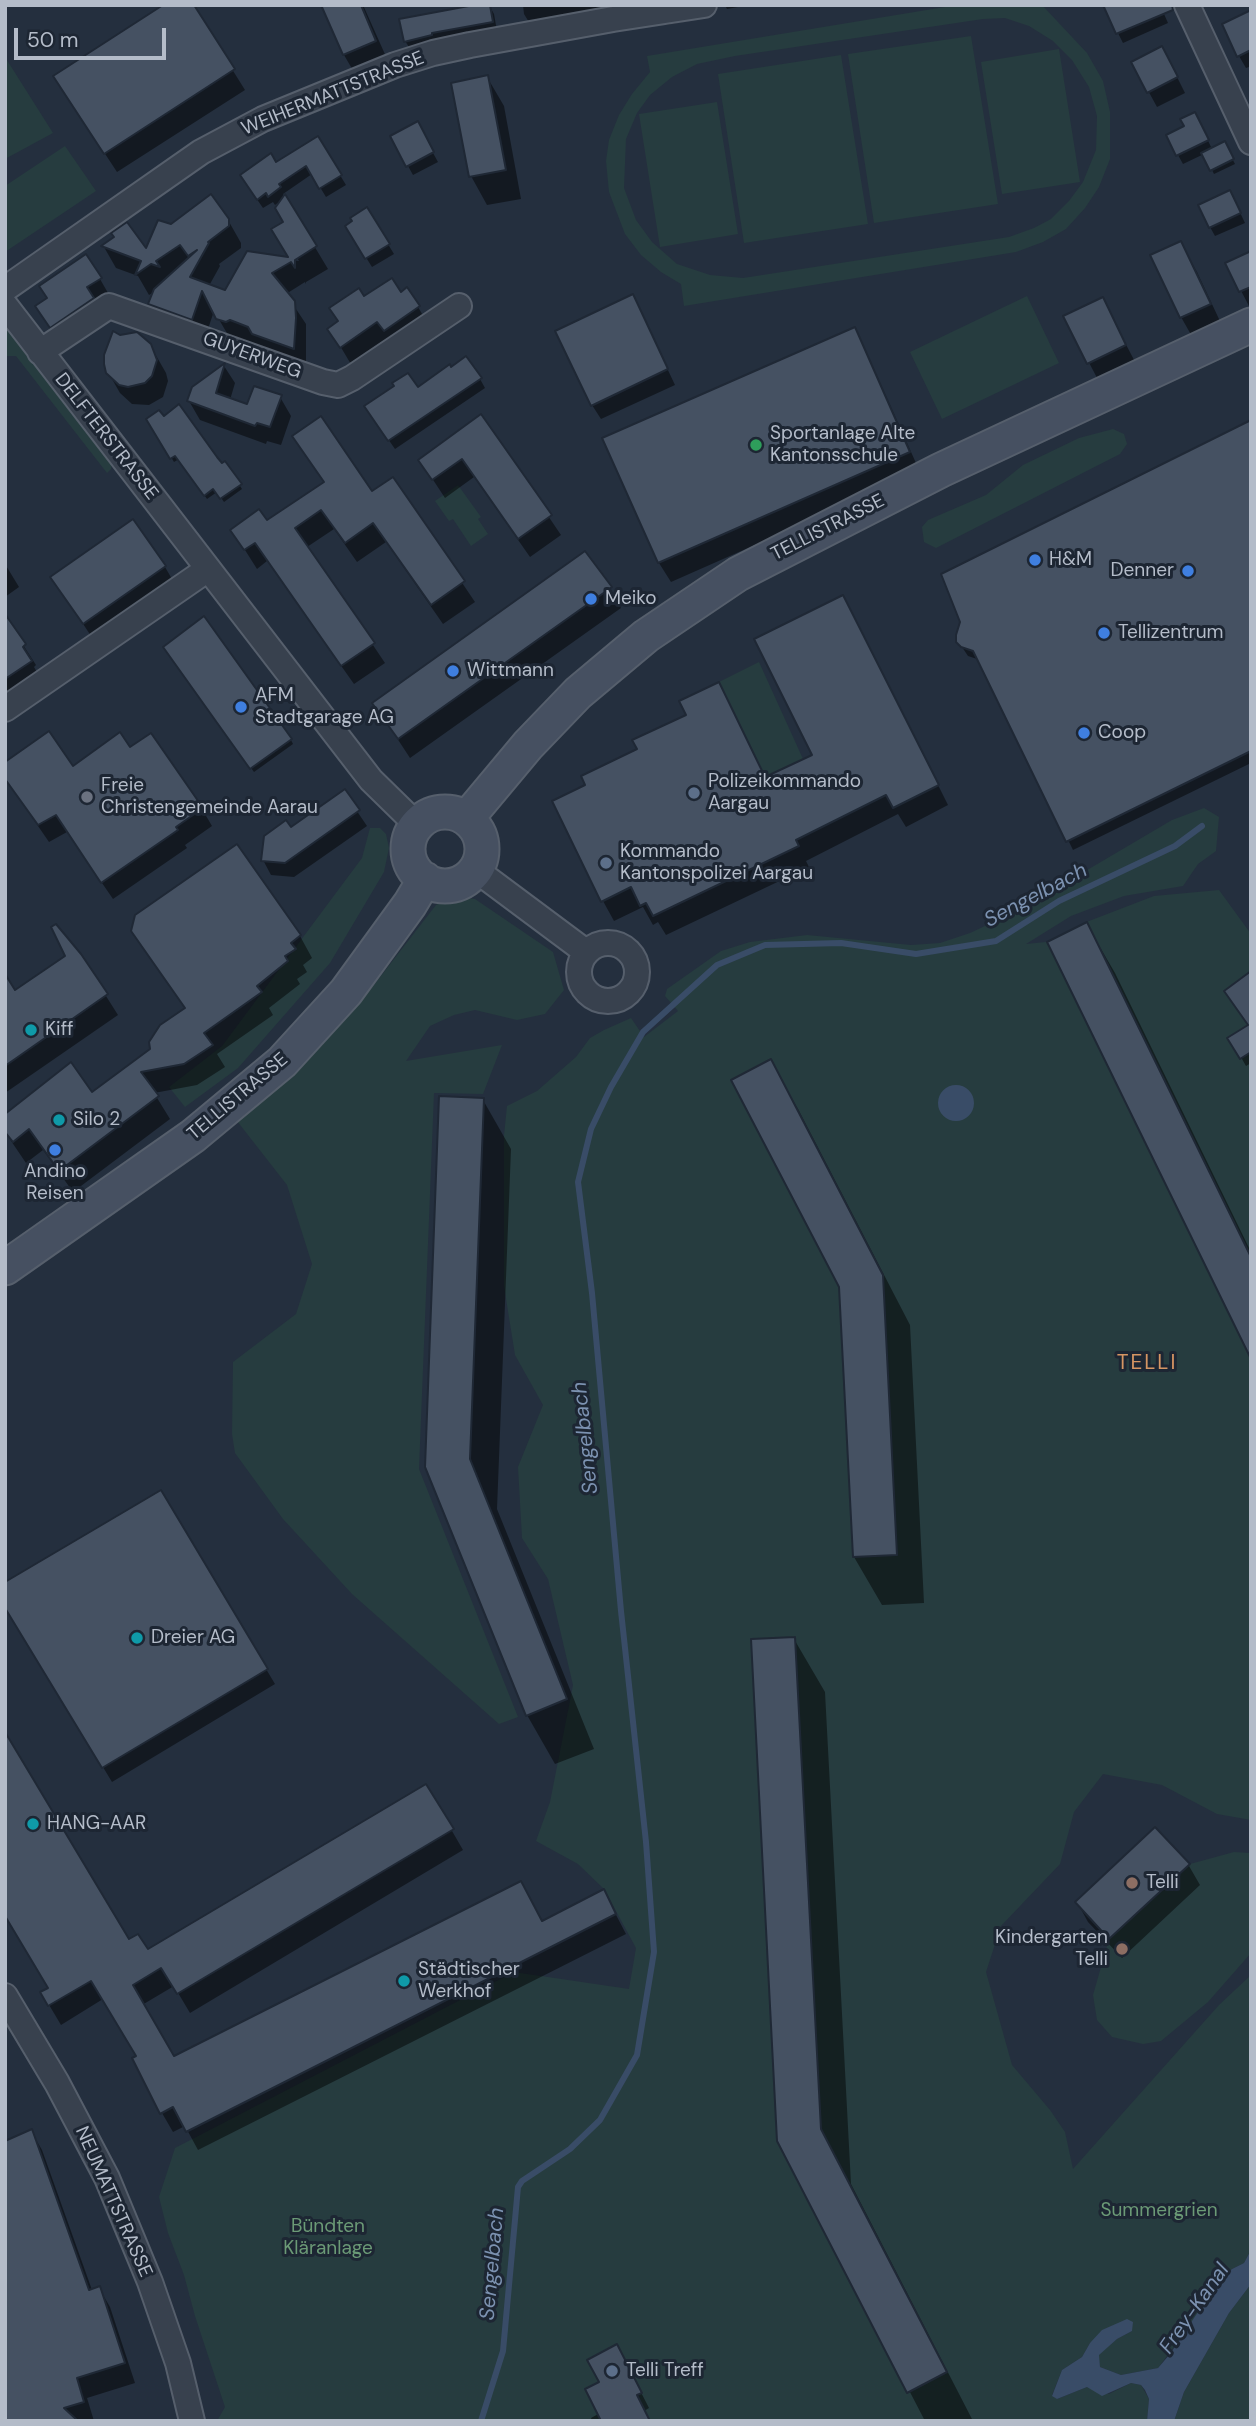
<!DOCTYPE html>
<html>
<head>
<meta charset="utf-8">
<style>
	body { margin:0 }
	#map { position:relative; width:1256px; height:2426px; overflow:hidden; background:#242f3e; font-family:"DM Sans",sans-serif }
	canvas { display:block }
	.frame { position:absolute; inset:0; border:7px solid #b4bcc9; pointer-events:none }
	.scale { position:absolute; left:14px; top:28px; width:152px; height:32px; box-sizing:border-box; border:4px solid #b4bcc9; border-top:0; padding-left:9px; font-size:21px; line-height:24px; white-space:nowrap; color:#b4bcc9; -webkit-text-stroke:5px #1d2633; paint-order:stroke }
</style>
</head>
<body>
<div id="map">
<canvas width="1256" height="2426"></canvas>
<div class="frame"></div>
<div class="scale">50 m</div>
</div>
<script>
const ctx = document.querySelector('canvas').getContext('2d');
ctx.lineJoin = 'round';
function paint(path, color) {
  ctx.fillStyle = color;
  ctx.fill(path, 'evenodd');
}
function shape(rows) {
  const path = new Path2D();
  for (const r of rows) {
    if (r.length === 3) {
      path.moveTo(r[0] + r[2], r[1]);
      path.arc(r[0], r[1], r[2], 0, 2 * Math.PI);
      continue;
    }
    path.moveTo(r[0], r[1]);
    for (let i = 2; i < r.length; i += 2) path.lineTo(r[i], r[i + 1]);
  }
  return path;
}
function trace(path, color, width, dash) {
  ctx.strokeStyle = color;
  ctx.lineWidth = width;
  ctx.lineCap = dash ? 'butt' : 'round';
  ctx.setLineDash(dash || []);
  ctx.stroke(path);
}
function label(font, color, halo, rows, align = 'center') {
  ctx.font = font + ' "DM Sans",sans-serif';
  ctx.lineWidth = 6;
  ctx.setLineDash([]);
  ctx.textBaseline = 'middle';
  ctx.strokeStyle = halo;
  ctx.fillStyle = color;
  for (const [text, x, y, turn = 0] of rows) {
    ctx.save();
    ctx.translate(x, y);
    ctx.rotate((+turn || 0) * Math.PI / 180);
    ctx.textAlign = isNaN(turn) ? turn : align;
    if (halo) ctx.strokeText(text, 0, 0);
    ctx.fillText(text, 0, 0);
    ctx.restore();
  }
}
paint(shape([
	[957,5,1042,5,1087,53,1103,81,1110,112,1110,159,1099,187,1085,208,1066,229,1043,242,1016,252,684,306,681,284,661,272,641,255,625,234,609,192,606,161,609,140,619,115,632,94,650,72,647,56],
	[1005,18,1029,26,1053,41,1072,60,1089,87,1097,116,1096,150,1083,182,1069,201,1051,219,1034,228,1009,237,743,278,710,275,677,264,652,242,636,220,624,188,626,139,637,113,650,95,672,77,697,64,735,56,983,19],
	[971,36,998,204,874,223,848,54],
	[1059,49,1080,182,1002,194,981,62],
	[841,55,868,224,744,243,718,74],
	[5,57,53,133,5,159],
	[717,102,738,234,660,247,639,114],
	[65,146,96,191,5,252,5,186],
	[1027,296,1059,363,942,419,910,352],
	[5,323,112,460,111,469,107,473,16,356,5,356],
	[1113,429,1124,434,1127,444,1120,454,936,548,924,542,922,527,928,520,986,495,1023,465,1079,438],
	[458,485,481,517,478,519,488,534,471,546,453,519,449,521,435,501],
	[759,662,803,759,765,777,719,682],
	[1204,808,1219,817,1216,851,1198,864,1183,886,1124,896,1071,916,1026,944,1046,942,1089,921,1154,896,1219,890,1251,934,1251,1820,1217,1814,1162,1785,1103,1774,1074,1812,1060,1864,1001,1926,986,1972,1012,2065,1050,2110,1065,2132,1073,2169,1219,2005,1251,1975,1251,2250,1244,2263,1232,2269,1158,2368,1121,2375,1100,2367,1098,2355,1117,2339,1132,2331,1090,2343,1082,2357,1062,2370,1052,2395,1057,2399,1087,2387,1109,2394,1131,2383,1141,2385,1149,2399,1147,2421,217,2421,225,2407,195,2316,184,2275,168,2233,159,2197,175,2148,514,1972,629,1989,636,1948,604,1889,578,1864,536,1841,550,1802,573,1685,548,1579,522,1538,518,1467,543,1405,515,1355,504,1286,504,1136,507,1106,537,1091,576,1057,590,1038,604,1030,631,1018,644,1037,678,1011,665,996,667,989,721,951,750,942,807,935,911,945,940,943,970,933,1021,909,1172,820],
	[370,828,380,828,386,834,389,848,384,872,330,963,238,1068,185,1107,169,1087,222,1046,362,858],
	[461,897,475,899,553,952,564,990,545,1014,517,1020,475,1010,454,1015,430,1026,406,1061,502,1045,483,1094,434,1093,419,1469,518,1717,499,1724,352,1594,283,1519,235,1453,232,1434,233,1362,296,1314,312,1264,287,1185,237,1121,274,1090,370,990,436,905,447,899],
	[1234,1852,1251,1853,1251,1953,1208,2002,1161,2041,1143,2044,1112,2037,1097,2020,1093,1995,1109,1939,1190,1864],
	[1251,2284,1251,2421,1174,2421,1184,2392,1229,2313]
]), '#263c3f');
paint(shape([
	[956,1103,18],
	[1251,2250,1251,2284,1229,2313,1184,2392,1174,2421,1147,2421,1149,2399,1145,2390,1141,2385,1131,2383,1102,2396,1087,2387,1057,2399,1052,2396,1062,2370,1082,2357,1090,2343,1102,2330,1127,2319,1133,2322,1132,2331,1117,2339,1099,2355,1100,2367,1121,2375,1158,2368,1170,2354,1218,2282,1232,2269,1244,2263]
]), '#394c67');
paint(shape([
	[192,5,245,90,117,172,67,96],
	[323,5,363,5,392,70,361,84,344,55],
	[489,5,494,14,497,31,411,50,405,41],
	[523,5,622,5,535,32,524,14],
	[655,5,685,5,688,21,666,25],
	[725,5,749,5,727,9],
	[1160,5,1168,23,1123,43,1118,33],
	[1251,12,1251,70,1249,67,1246,68,1239,56],
	[1133,63,1170,63,1185,93,1157,107],
	[487,77,504,106,521,199,487,205,471,176],
	[417,124,438,162,413,175,392,137],
	[1200,124,1212,149,1224,143,1235,164,1214,174,1204,154,1183,164,1178,155],
	[318,139,346,185,326,197,312,174,283,194,328,269,306,282,306,284,305,282,286,294,306,324,306,369,231,340,214,311,204,341,163,326,150,304,154,292,149,295,138,276,116,268,104,247,147,252,171,226,228,220,241,243,241,248,219,264,220,266,210,284,226,292,291,260,283,199,275,205,273,202,263,208,247,185],
	[293,251,299,261,293,260],
	[1235,202,1245,223,1215,236,1210,227],
	[367,210,394,254,372,267,347,227],
	[1180,243,1197,272,1226,334,1198,347,1181,317,1153,256],
	[1251,253,1251,305,1249,306,1227,264],
	[100,279,108,293,95,302,60,341,37,306],
	[400,294,418,307,435,336,402,359,395,350,358,376,330,329,364,299],
	[1102,299,1142,375,1105,393,1065,317],
	[640,311,675,385,601,419,592,405],
	[854,329,865,349,920,472,671,582,659,563,604,439],
	[150,345,166,373,168,381,163,397,149,405,132,404,120,393,108,372],
	[224,366,235,383,230,400,248,406,280,397,291,416,281,445,267,441,266,444,200,420,189,401,193,388],
	[480,379,485,388,395,449,372,416,417,389],
	[481,417,561,535,530,557,474,477,445,498,420,460],
	[148,419,222,465,225,463,242,489,224,502,217,492,207,499,179,459,174,462],
	[1251,422,1251,763,1073,850,980,660,968,656,958,641],
	[294,436,372,493,392,479,475,602,443,624,386,542,357,562,334,529,307,547,385,663,354,684,267,561,257,569,233,531,267,523,325,484],
	[5,564,19,587,5,597],
	[165,567,176,586,95,642,52,577],
	[610,588,621,608,410,758,374,703],
	[854,617,948,805,906,827,898,814,806,861,809,867,666,935,658,922,653,925,643,907,614,921,603,901,588,786,688,716,719,684,766,779,815,756],
	[9,623,36,665,34,667,42,681,5,707,5,624],
	[167,651,291,740,293,744,254,772],
	[130,750,202,809,212,826,185,845,187,848,113,899,67,832,49,842,5,778,73,768],
	[344,792,367,826,294,877,271,875,263,860,291,829],
	[236,846,300,936,312,958,303,965,307,972,297,979,300,984,269,1008,273,1015,217,1054,225,1067,197,1085,154,1093,170,1119,73,1192,43,1150,26,1163,5,1132,91,1094,152,1050,186,1010,146,953,133,931],
	[1087,925,1115,973,1251,1252,1251,1355],
	[80,955,118,1015,5,1093,5,978,15,992],
	[1251,974,1251,1063,1246,1066,1230,1038,1250,1026],
	[770,1062,798,1109,910,1325,924,1603,882,1605,854,1557,840,1287],
	[483,1100,511,1149,497,1509,594,1749,555,1764,527,1715,427,1466],
	[160,1492,275,1684,112,1782,5,1605],
	[794,1639,825,1692,851,2184,973,2421,925,2421,779,2140],
	[426,1786,463,1850,190,2013,174,1986,142,2005,174,2058,542,1923,614,1911,626,1934,198,2150,185,2126,173,2132,162,2113,138,2057,103,1999,61,2025,42,1993,128,1941,147,1952],
	[1155,1830,1189,1866,1200,1885,1122,1958,1088,1922,1077,1902],
	[31,2131,42,2150,92,2290,99,2288,110,2307,135,2383,87,2398,94,2421,5,2421],
	[625,2361,649,2408,644,2411,649,2421,592,2421,591,2418,600,2413,601,2383]
]), '#0007');
trace(shape([
	[481,2421,503,2351,518,2187,522,2181,570,2149,600,2120,637,2055,654,1952,646,1842,621,1611,592,1293,578,1182,591,1129,611,1087,643,1032,717,965,765,945,841,943,916,954,996,941,1059,901,1175,846,1202,826]
]), '#394c67', 6);
const building = shape([
	[163,5,194,5,235,69,104,154,53,76,163,5],
	[321,5,361,5,376,41,343,55,321,5],
	[474,5,490,5,493,22,432,33,432,35,404,42,399,19,474,5],
	[1103,5,1172,5,1173,10,1116,34,1103,5],
	[1251,10,1251,50,1237,57,1222,24,1251,10],
	[1162,46,1178,77,1147,93,1131,62,1162,46],
	[488,75,506,170,469,177,451,83,488,75],
	[1195,112,1209,140,1176,156,1166,135,1184,126,1180,119,1195,112],
	[418,121,434,152,406,167,390,136,418,121],
	[318,136,342,175,319,189,306,166,279,184,281,187,268,197,266,193,257,200,240,175,271,153,276,162,318,136],
	[1225,141,1234,159,1210,171,1201,153,1225,141],
	[1230,190,1241,213,1209,228,1198,205,1230,190],
	[211,194,229,219,229,226,208,242,209,243,190,277,225,290,247,251,288,257,271,229,283,222,275,208,285,194,317,246,295,260,295,268,291,262,272,273,295,301,296,318,294,349,252,334,248,327,230,320,226,322,216,319,202,291,192,320,148,304,154,289,197,250,188,256,180,245,156,261,160,267,151,264,135,275,141,261,101,246,114,237,111,233,127,222,146,248,158,220,171,224,211,194],
	[367,207,390,244,365,259,345,226,352,221,350,218,367,207],
	[1181,241,1211,304,1180,318,1150,255,1181,241],
	[1251,251,1251,287,1239,292,1225,263,1251,251],
	[86,254,102,278,87,287,94,298,50,328,35,306,47,298,39,286,86,254],
	[392,278,401,292,407,287,420,306,384,331,377,322,340,348,327,329,338,321,329,308,359,288,364,296,392,278],
	[633,294,668,369,591,406,555,331,633,294],
	[1103,297,1126,345,1087,364,1063,316,1103,297],
	[855,327,910,452,658,563,602,438,855,327],
	[113,331,120,335,137,332,151,344,157,360,152,376,145,383,128,387,119,385,106,373,104,364,104,355,113,331],
	[466,356,482,378,388,441,364,406,394,386,392,383,408,373,418,387,450,364,451,367,466,356],
	[225,363,216,393,247,404,254,386,282,395,270,427,257,423,255,426,187,401,192,387,225,363],
	[179,404,217,457,222,463,225,461,242,484,220,499,213,489,204,496,175,456,170,459,146,419,159,410,164,416,179,404],
	[481,414,552,515,518,539,462,459,432,480,418,460,481,414],
	[321,416,372,491,393,477,465,581,431,605,373,523,345,543,321,510,295,528,375,643,341,666,255,543,244,550,230,530,259,509,267,520,324,482,292,436,321,416],
	[1251,420,1251,751,1066,842,973,651,961,647,956,642,956,635,960,622,941,574,1251,420],
	[133,519,166,566,83,624,50,577,133,519],
	[585,551,612,587,398,739,372,703,585,551],
	[843,595,939,785,893,808,886,795,796,840,799,846,653,916,646,903,640,906,631,887,601,902,552,801,585,785,581,776,637,749,632,740,686,715,679,701,719,682,765,777,812,755,754,639,843,595],
	[5,614,26,644,23,647,32,661,5,679,5,614],
	[204,616,292,739,250,769,163,647,204,616],
	[49,731,73,766,120,732,130,747,151,733,203,808,176,827,178,830,101,883,56,815,38,825,5,779,5,762,49,731],
	[345,789,360,810,285,863,261,861,264,836,286,820,291,827,345,789],
	[237,844,301,935,291,943,296,949,285,956,288,961,257,986,262,992,204,1033,213,1045,184,1064,141,1072,159,1096,59,1171,29,1129,13,1142,5,1132,5,1114,71,1062,92,1092,150,1049,149,1042,160,1025,185,1008,131,931,135,915,237,844],
	[1087,922,1251,1257,1251,1359,1047,942,1087,922],
	[56,924,81,954,108,994,5,1066,5,974,15,990,65,956,51,927,56,924],
	[1251,971,1251,1052,1240,1059,1227,1038,1248,1025,1224,991,1251,971],
	[771,1059,883,1275,897,1555,853,1557,839,1287,731,1080,771,1059],
	[439,1096,484,1098,470,1459,567,1699,526,1716,425,1467,439,1096],
	[161,1490,268,1669,102,1768,5,1608,5,1582,161,1490],
	[795,1637,821,2129,947,2372,907,2393,777,2141,751,1639,795,1637],
	[5,1732,129,1939,138,1934,148,1949,426,1784,454,1829,177,1994,161,1968,133,1985,174,2056,521,1881,542,1921,604,1889,616,1914,186,2132,173,2107,160,2114,132,2058,136,2056,91,1981,48,2006,40,1992,48,1988,5,1916,5,1732],
	[1155,1827,1190,1864,1109,1939,1075,1902,1155,1827],
	[32,2129,89,2290,100,2286,125,2363,77,2378,84,2402,64,2408,78,2421,5,2421,5,2141,32,2129],
	[617,2344,642,2393,637,2395,650,2421,601,2421,585,2389,599,2382,587,2360,617,2344]
]);
paint(building, '#455162');
trace(building, '#1f2835', 2);
const street = shape([
	[1187,5,1251,142],
	[5,289,201,152,263,119,395,65,433,53,470,45,613,19,704,5],
	[5,305,371,780,417,825],
	[40,352,109,306,323,382,338,385,352,378,459,306],
	[5,709,208,569],
	[476,870,586,952],
	[608,972,29],
	[5,1996,57,2083,107,2178,150,2282,178,2363,192,2421]
]);
const secondary = shape([
	[445,849,37],
	[467,818,528,745,578,693,646,636,738,574,941,470,1251,325],
	[5,1268,193,1136,282,1062,346,992,410,904,425,879]
]);
trace(street, '#565f6c', 28);
trace(secondary, '#565f6c', 37);
trace(street, '#38414e', 24);
trace(secondary, '#465061', 33);
for (const [x, y, r, color] of [
	[756,445,7,"#2e9e5b"],
	[1035,560,7,"#3f7fe0"],
	[1188,571,7,"#3f7fe0"],
	[591,599,7,"#3f7fe0"],
	[1104,633,7,"#3f7fe0"],
	[453,671,7,"#3f7fe0"],
	[241,707,7,"#3f7fe0"],
	[1084,733,7,"#3f7fe0"],
	[694,793,7,"#5c6f8a"],
	[87,797,7,"#6b7280"],
	[606,863,7,"#5c6f8a"],
	[31,1030,7,"#0f9aa8"],
	[59,1120,7,"#0f9aa8"],
	[55,1150,7,"#3f7fe0"],
	[137,1638,7,"#0f9aa8"],
	[33,1824,7,"#0f9aa8"],
	[1132,1883,7,"#8d6e63"],
	[1122,1949,7,"#8d6e63"],
	[404,1981,7,"#0f9aa8"],
	[612,2371,7,"#5c6f8a"]
]) {
  const dot = new Path2D();
  dot.arc(x, y, r, 0, 2 * Math.PI);
  ctx.fillStyle = color;
  ctx.fill(dot);
  trace(dot, '#1d2633', 2.5);
}
label('19px', '#b4bcc9', '#1d2633', [
	["WEIHERMATTSTRASSE",333,94,-22],
	["GUYERWEG",252,356,20],
	["DELFTERSTRASSE",106,437,52],
	["TELLISTRASSE",828,528,-27],
	["TELLISTRASSE",238,1097,-40],
	["NEUMATTSTRASSE",113,2202,66]
]);
label('19px', '#b4bcc9', '#1d2633', [
	["Sportanlage Alte",770,434],
	["Kantonsschule",770,456],
	["H&M",1049,560],
	["Denner",1174,571,"right"],
	["Meiko",605,599],
	["Tellizentrum",1118,633],
	["Wittmann",467,671],
	["AFM",255,696],
	["Stadtgarage AG",255,718],
	["Coop",1098,733],
	["Polizeikommando",708,782],
	["Aargau",708,804],
	["Freie",101,786],
	["Christengemeinde Aarau",101,808],
	["Kommando",620,852],
	["Kantonspolizei Aargau",620,874],
	["Kiff",45,1030],
	["Silo 2",73,1120],
	["Andino",55,1172,"center"],
	["Reisen",55,1194,"center"],
	["Dreier AG",151,1638],
	["HANG-AAR",47,1824],
	["Telli",1146,1883],
	["Kindergarten",1108,1938,"right"],
	["Telli",1108,1960,"right"],
	["Städtischer",418,1970],
	["Werkhof",418,1992],
	["Telli Treff",626,2371]
], 'left');
label('19px', '#6b9a76', '#1d2633', [
	["Summergrien",1159,2211],
	["Bündten",328,2227],
	["Kläranlage",328,2249]
]);
label('italic 21px', '#7c92b1', '#1d2633', [
	["Sengelbach",1036,896,-28],
	["Sengelbach",586,1438,-96],
	["Sengelbach",493,2264,-85],
	["Frey-Kanal",1195,2309,-55]
]);
ctx.letterSpacing = '2px';
label('21px', '#d59563', '#1d2633', [
	["TELLI",1147,1363]
]);
ctx.letterSpacing = '0px';
</script>
</body>
</html>
